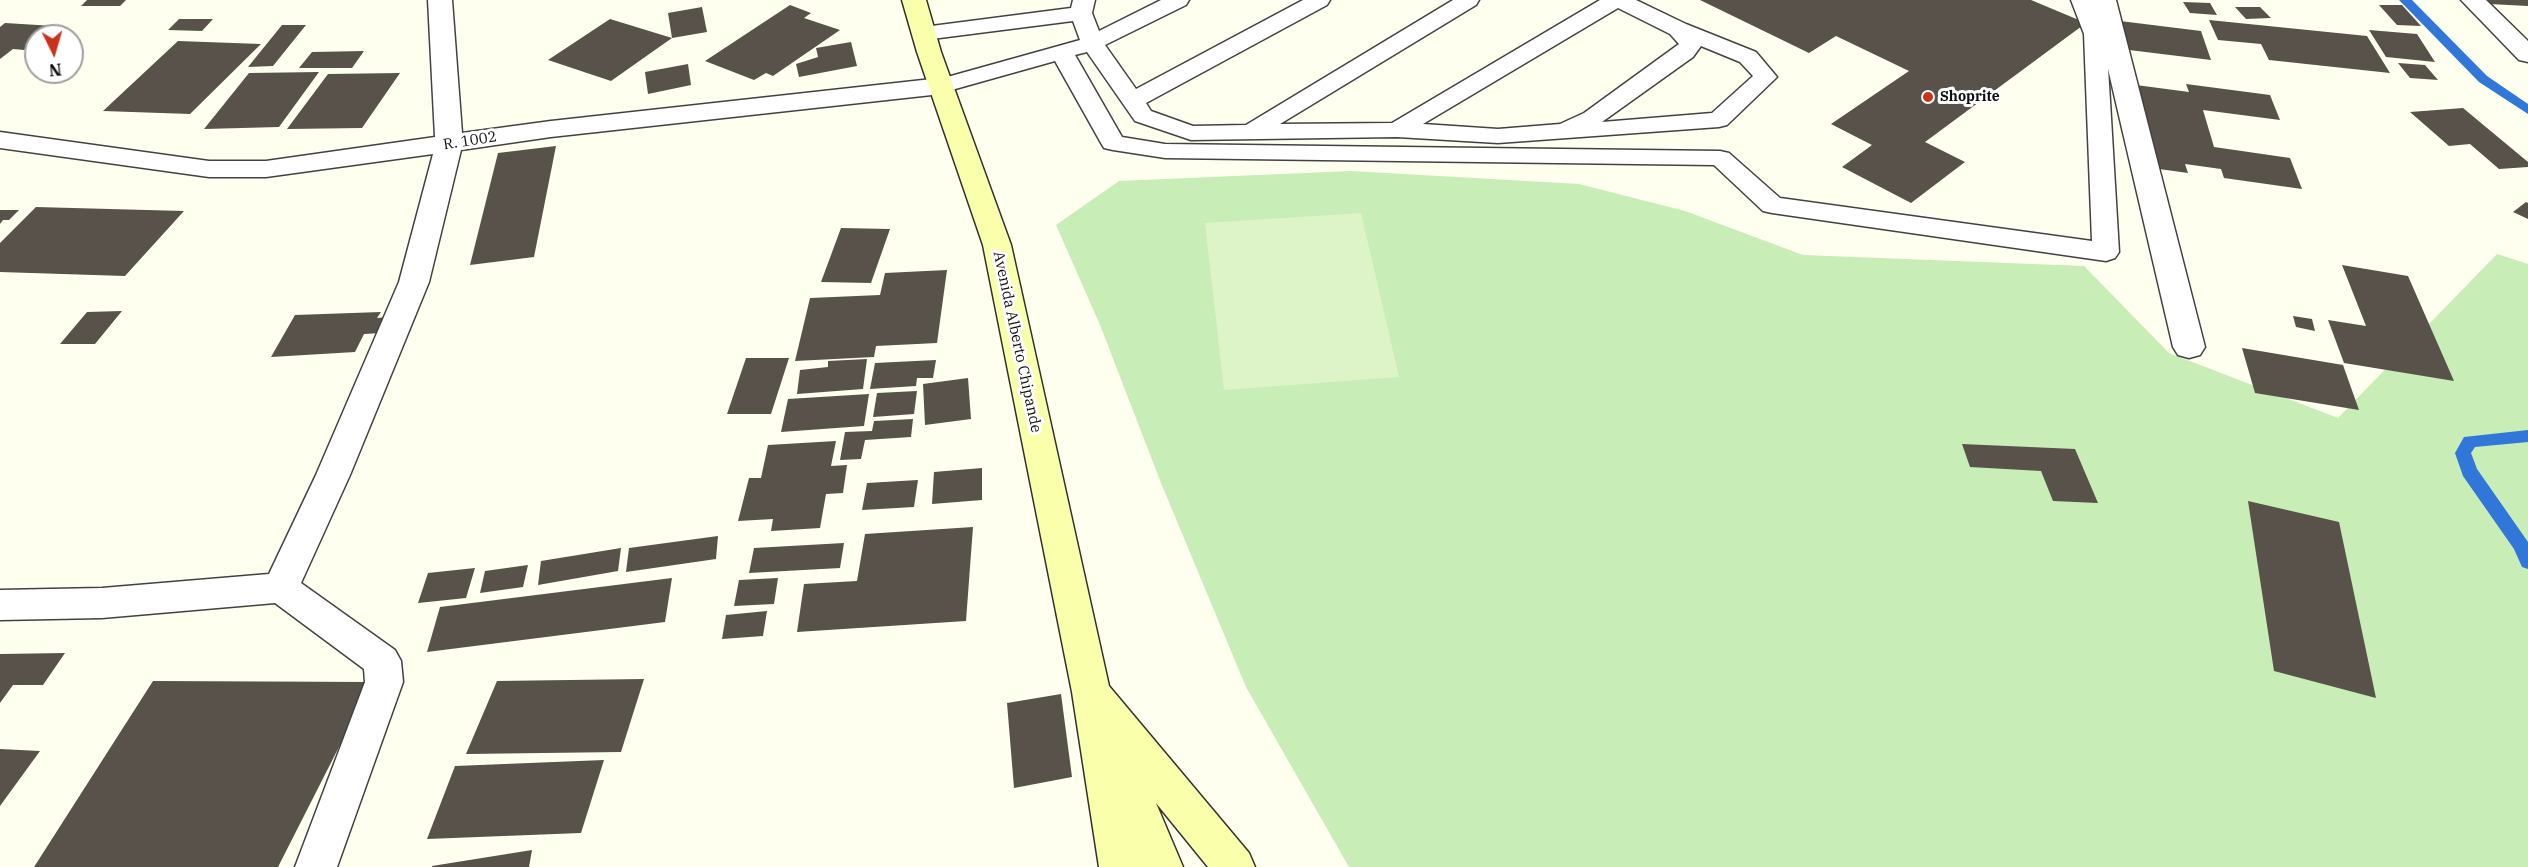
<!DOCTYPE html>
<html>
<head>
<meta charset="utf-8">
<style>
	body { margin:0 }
	#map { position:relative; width:2528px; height:867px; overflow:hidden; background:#fffff0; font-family:"IBM Plex Serif",serif }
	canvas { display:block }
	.north { position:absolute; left:24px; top:24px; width:60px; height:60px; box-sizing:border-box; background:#fff; border:2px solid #9f9f9f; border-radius:50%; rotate:175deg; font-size:16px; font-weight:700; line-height:24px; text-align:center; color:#0f0f0f }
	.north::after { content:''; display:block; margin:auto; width:21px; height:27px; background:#cb321a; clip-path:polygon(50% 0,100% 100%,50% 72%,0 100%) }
</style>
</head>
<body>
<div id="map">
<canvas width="2528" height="867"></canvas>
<div class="north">N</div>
</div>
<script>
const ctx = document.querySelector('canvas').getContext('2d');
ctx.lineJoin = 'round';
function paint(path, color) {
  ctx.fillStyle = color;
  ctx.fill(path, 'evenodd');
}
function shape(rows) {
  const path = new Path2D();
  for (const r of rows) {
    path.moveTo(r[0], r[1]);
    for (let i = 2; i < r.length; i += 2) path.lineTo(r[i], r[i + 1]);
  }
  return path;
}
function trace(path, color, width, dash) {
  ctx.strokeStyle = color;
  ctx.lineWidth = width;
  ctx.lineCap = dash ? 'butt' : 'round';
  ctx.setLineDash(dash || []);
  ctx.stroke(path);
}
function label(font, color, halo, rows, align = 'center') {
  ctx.font = font + ' "IBM Plex Serif",serif';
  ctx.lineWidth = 6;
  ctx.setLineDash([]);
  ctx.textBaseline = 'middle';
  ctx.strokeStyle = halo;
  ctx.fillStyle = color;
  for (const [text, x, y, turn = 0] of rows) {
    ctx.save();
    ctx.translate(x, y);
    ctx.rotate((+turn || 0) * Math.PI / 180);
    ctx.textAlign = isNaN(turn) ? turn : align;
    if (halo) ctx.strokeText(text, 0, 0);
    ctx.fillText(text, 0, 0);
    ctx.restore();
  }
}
paint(shape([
	[1351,171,1579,184,1685,211,1803,255,2084,266,2169,353,2338,418,2497,254,2528,264,2528,867,1349,867,1246,687,1161,483,1100,325,1056,225,1119,181]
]), '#c8edb6');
paint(shape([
	[1361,213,1399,377,1224,390,1205,223]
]), '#ddf4c8');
paint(shape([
	[2399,0,2412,0,2487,76,2528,104,2528,114,2479,82,2399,0],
	[2528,430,2528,442,2475,447,2471,453,2477,469,2528,542,2528,569,2522,567,2514,549,2463,476,2455,453,2464,437,2528,430]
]), '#3176d9');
paint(shape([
	[87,0,126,0,120,6,81,6],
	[1700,0,2031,0,2086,23,1925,142,1965,162,1911,203,1842,167,1872,145,1831,124,1909,71,1836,36,1809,53],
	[2486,0,2528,0,2528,6,2489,4],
	[2183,2,2210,3,2217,15,2190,13],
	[790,5,811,13,804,18,840,30,773,76,766,73,754,80,705,61],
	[2379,5,2402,5,2421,26,2397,25],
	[702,7,707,32,672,38,668,13],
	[2235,7,2260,7,2271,18,2246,19],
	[179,19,213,19,202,31,168,30],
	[610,19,672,38,611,81,548,60],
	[2209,20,2367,36,2390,73,2269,60,2261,44,2218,40],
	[2120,21,2201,31,2211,60,2129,50],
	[5,23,54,26,41,36,36,36,36,40,24,50,13,49,0,59,0,27],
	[282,25,306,25,273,66,248,67],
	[2369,30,2417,34,2435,62,2386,57],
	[178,41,261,44,190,114,103,111],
	[851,42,857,66,799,77,796,64,818,57,816,48],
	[364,51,352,68,299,68,312,52],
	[2398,63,2425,65,2438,80,2410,78],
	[688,64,691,85,648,94,645,72],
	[319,72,279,127,204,129,249,73],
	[400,73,362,128,287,129,328,74],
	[2186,84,2270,95,2280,120,2203,110,2214,147,2290,158,2302,189,2224,178,2221,169,2185,164,2188,173,2159,169,2136,85,2189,92],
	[2463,108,2528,162,2528,167,2499,169,2470,144,2449,146,2410,112],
	[556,146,534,257,470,265,498,153],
	[2526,202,2528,203,2528,219,2513,212],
	[36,207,184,211,125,276,0,272,0,243],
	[0,210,19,210,9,220,3,220,0,224],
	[841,228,890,229,871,283,821,282],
	[2342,265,2408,276,2454,381,2344,363,2328,320,2366,326],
	[947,270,937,343,876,346,874,357,795,361,810,298,880,295,885,273],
	[122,311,95,344,60,344,87,312],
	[381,312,377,318,390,317,382,333,364,334,355,352,271,357,295,315],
	[2293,316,2312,319,2315,331,2296,327],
	[2242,348,2343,365,2359,410,2255,393],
	[746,358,789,358,771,414,727,414],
	[867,359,863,389,797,394,800,370,828,367,828,361],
	[936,360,933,378,917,378,916,386,870,389,875,363],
	[968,378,971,419,925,425,923,384],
	[917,391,914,414,873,417,877,393],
	[869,394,864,426,781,432,788,399],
	[913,419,911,437,865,440,861,459,840,460,845,432,872,431,874,421],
	[836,441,831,466,847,465,843,493,826,494,820,528,771,531,773,519,738,521,749,478,761,478,768,445],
	[1962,444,2075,449,2098,503,2053,501,2041,471,1970,467],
	[982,468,982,500,932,504,934,472],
	[918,480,914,507,862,510,867,483],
	[2248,501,2339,522,2376,698,2274,671],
	[973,527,966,621,797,632,804,584,857,581,865,534],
	[718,536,716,559,626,572,629,548],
	[844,543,840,568,749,573,754,548],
	[621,548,618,571,538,585,541,561],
	[528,565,523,587,480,593,485,571],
	[475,568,466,598,418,603,428,573],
	[672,578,665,622,427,652,440,607],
	[778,578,774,604,734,606,739,580],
	[767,611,763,636,722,639,726,615],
	[65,653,43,685,13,685,0,703,0,654],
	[644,679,621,752,466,754,497,681],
	[153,681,372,682,278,867,34,867],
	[1061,694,1072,777,1014,788,1007,703],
	[0,749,40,751,0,806],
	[604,760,581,833,427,839,455,766],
	[532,850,529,867,432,867,432,866]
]), '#58524a');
const service = shape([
	[1073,0,1095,0,1092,13,1099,31,1161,0,1189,0,1186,5,1105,45,1136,89,1303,0,1330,0,1327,5,1146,103,1151,111,1193,126,1246,125,1453,0,1479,0,1476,5,1280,124,1392,123,1600,0,1636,0,1686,24,1756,52,1777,77,1727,125,1719,127,1498,143,1397,137,1191,140,1135,121,1087,52,1075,55,1122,137,1165,144,1720,151,1729,153,1780,198,2092,241,2084,34,2071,0,2093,0,2106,34,2119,252,2115,258,2106,261,1772,213,1763,211,1714,165,1165,158,1113,150,1104,148,1101,143,1055,61,941,93,933,91,929,86,933,81,1080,40,1073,21,924,40,916,38,913,33,916,28,1071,8,1073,0],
	[1618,8,1670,34,1679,44,1584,113,1560,124,1498,129,1423,124,1618,8],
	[1701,46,1740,62,1753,76,1712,113,1602,122,1693,57,1701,46]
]);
const minor = shape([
	[428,0,452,0,462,133,551,121,941,78,950,81,954,86,950,91,941,94,551,137,461,150,429,282,350,475,301,583,395,650,401,661,403,682,337,867,295,867,365,682,364,669,275,603,102,618,0,620,0,590,102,588,269,574,316,475,399,282,433,154,266,177,209,177,0,148,0,132,209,161,266,161,435,137,428,0],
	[2092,0,2116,0,2205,347,2200,355,2189,358,2178,355,2173,347,2092,0],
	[2461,0,2486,0,2528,41,2528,62,2519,60,2461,0]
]);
const secondary = shape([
	[902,0,926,0,941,52,1011,245,1109,686,1249,853,1255,867,1208,867,1156,803,1183,867,1099,867,1072,692,983,245,917,52,902,0]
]);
trace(service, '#424242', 3);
trace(minor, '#424242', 3);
trace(secondary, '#313131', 3);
paint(service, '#fff');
paint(minor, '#fff');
paint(secondary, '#f9ffab');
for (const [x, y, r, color] of [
	[1928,97,6,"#cb321a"]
]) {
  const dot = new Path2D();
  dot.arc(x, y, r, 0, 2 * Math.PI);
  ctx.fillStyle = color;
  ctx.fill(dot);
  trace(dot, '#fff', 2);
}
label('bold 14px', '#0f0f0f', '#fff', [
	["Shoprite",1940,97]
], 'left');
label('15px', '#0f0f0f', '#fff', [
	["R. 1002",470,141,-9],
	["Avenida Alberto Chipande",1017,342,78]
]);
</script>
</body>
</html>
